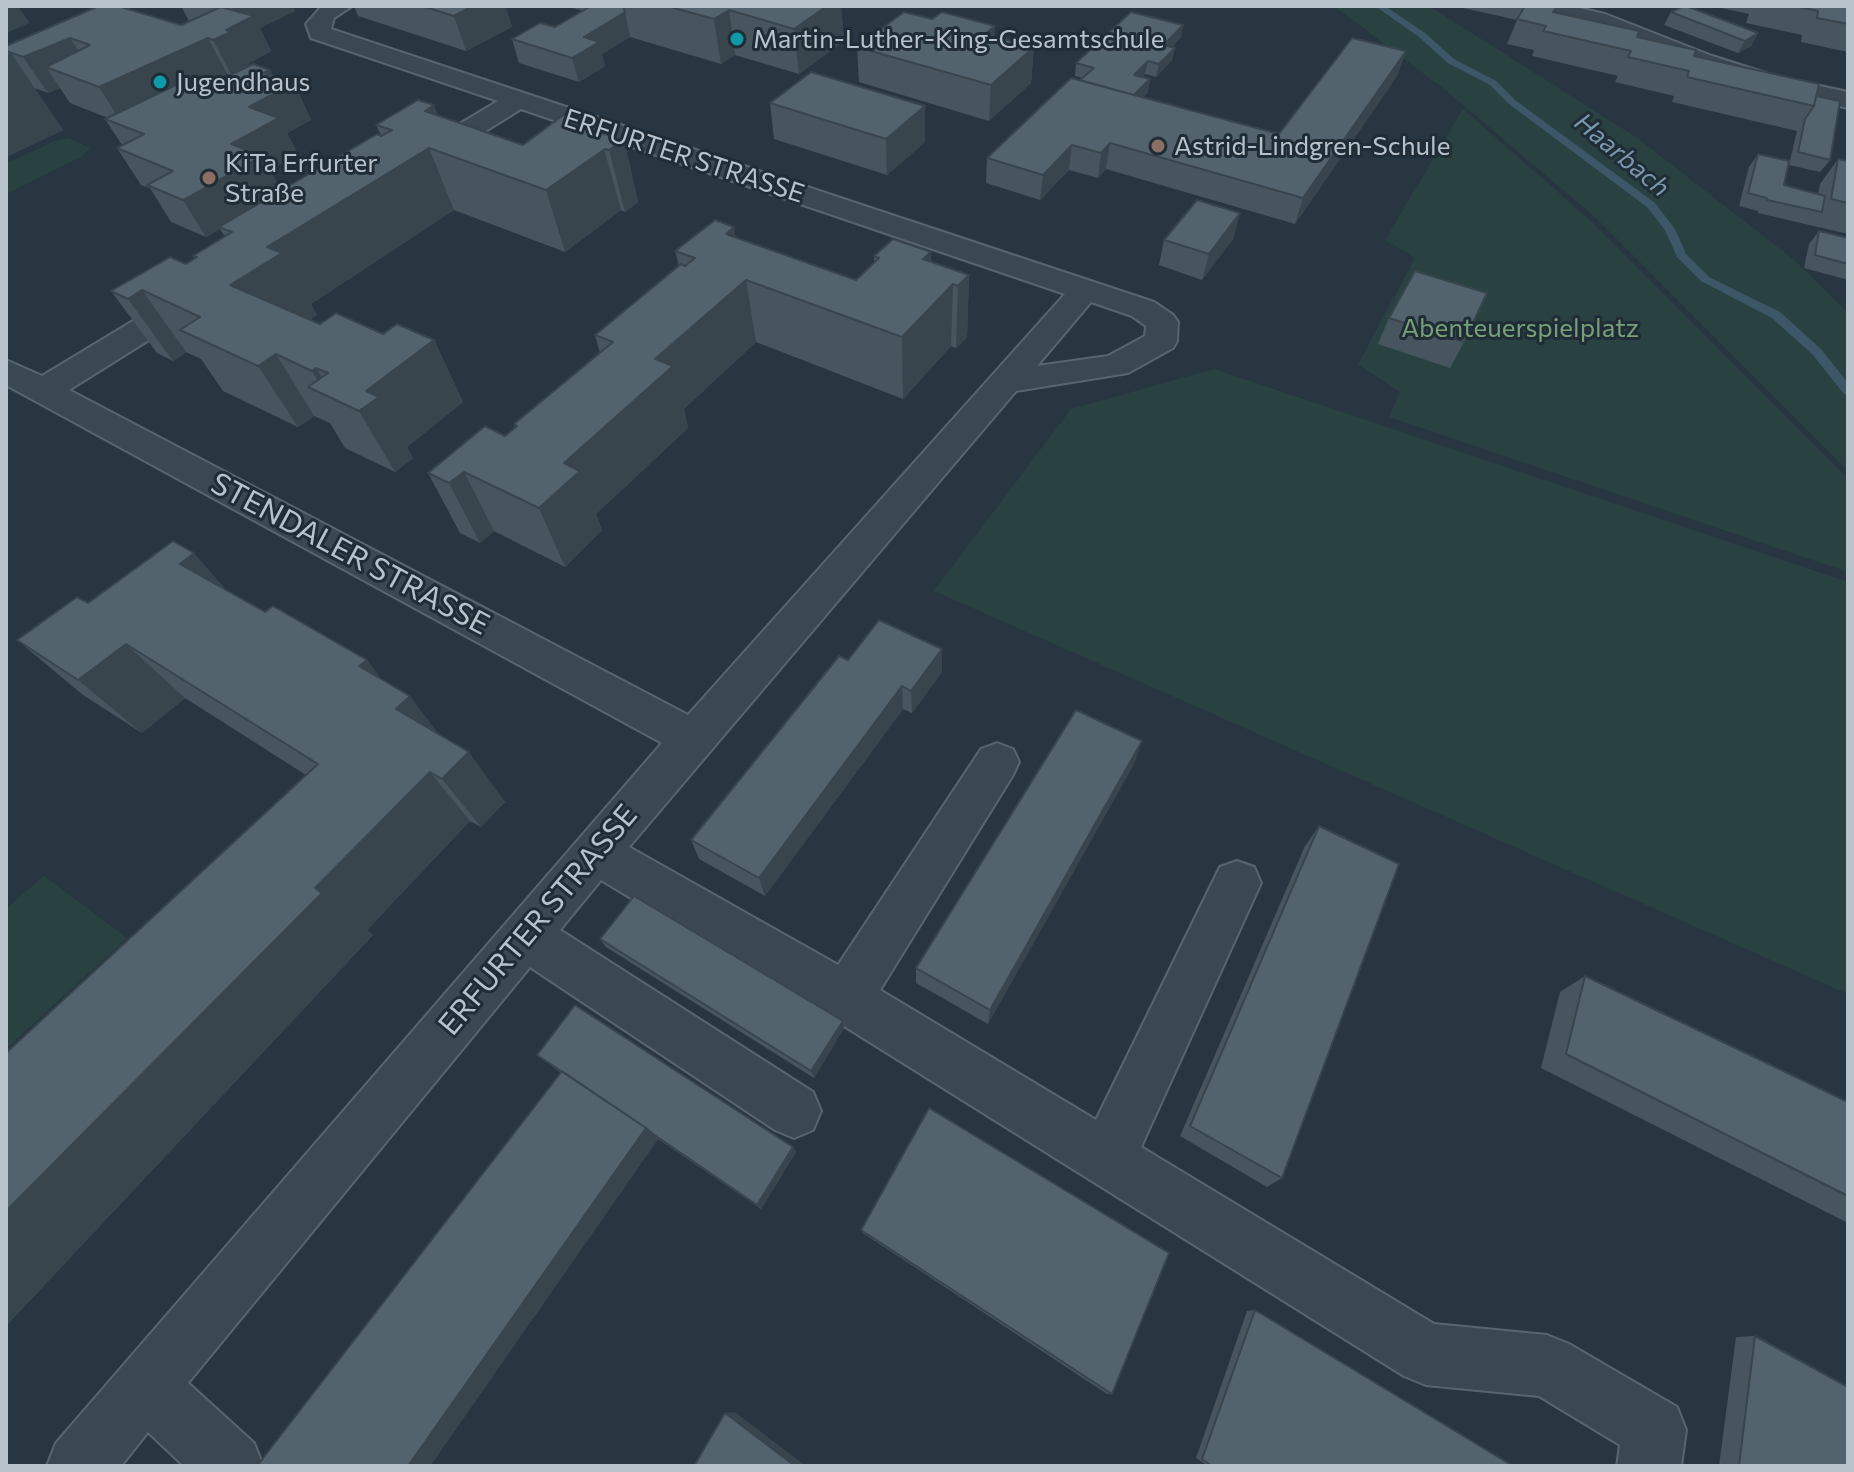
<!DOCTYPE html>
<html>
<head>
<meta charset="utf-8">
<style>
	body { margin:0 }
	#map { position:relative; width:1854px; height:1472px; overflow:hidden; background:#273641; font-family:Commissioner,sans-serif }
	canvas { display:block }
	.frame { position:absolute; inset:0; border:8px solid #b8c2cb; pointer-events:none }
</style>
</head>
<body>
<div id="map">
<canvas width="1854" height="1472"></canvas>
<div class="frame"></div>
</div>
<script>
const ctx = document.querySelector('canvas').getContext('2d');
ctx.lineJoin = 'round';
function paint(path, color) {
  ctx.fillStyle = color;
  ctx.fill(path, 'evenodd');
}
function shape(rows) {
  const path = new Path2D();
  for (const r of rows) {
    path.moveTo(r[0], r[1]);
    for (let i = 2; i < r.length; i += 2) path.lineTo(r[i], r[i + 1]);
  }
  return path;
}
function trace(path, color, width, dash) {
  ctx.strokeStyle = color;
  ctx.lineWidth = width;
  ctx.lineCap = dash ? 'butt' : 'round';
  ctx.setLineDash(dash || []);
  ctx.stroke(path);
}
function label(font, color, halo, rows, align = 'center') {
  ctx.font = font + ' Commissioner,sans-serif';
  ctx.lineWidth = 6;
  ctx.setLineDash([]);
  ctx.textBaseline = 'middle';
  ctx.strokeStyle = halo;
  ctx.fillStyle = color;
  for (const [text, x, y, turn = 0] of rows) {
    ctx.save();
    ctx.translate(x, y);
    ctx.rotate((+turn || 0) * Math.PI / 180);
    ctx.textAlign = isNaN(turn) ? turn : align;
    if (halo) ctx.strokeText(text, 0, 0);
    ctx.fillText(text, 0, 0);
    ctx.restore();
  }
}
paint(shape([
	[1334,6,1429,6,1636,137,1793,259,1848,312,1848,471,1597,219,1448,92],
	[1463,109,1591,221,1848,479,1848,572,1389,417,1400,392,1358,364,1415,258,1385,240],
	[68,138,90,148,81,157,6,194,6,164,52,142],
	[1214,369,1848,582,1848,994,934,591,1071,409],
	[44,876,127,938,6,1049,6,909]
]), '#294241');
paint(shape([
	[1375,6,1385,6,1425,33,1454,59,1496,81,1515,100,1655,203,1675,229,1686,254,1709,277,1780,312,1821,349,1848,383,1848,395,1844,394,1813,355,1772,318,1701,281,1677,257,1665,230,1647,207,1509,104,1490,85,1448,63,1419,37,1375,6]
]), '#3d5769');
const minor = shape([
	[322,6,352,6,334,18,331,29,1154,302,1173,315,1178,322,1177,341,1173,348,1128,373,1016,391,629,847,838,965,981,749,997,743,1013,749,1019,762,1013,775,880,990,1096,1120,1220,867,1237,861,1254,867,1261,883,1141,1147,1434,1324,1547,1335,1569,1344,1677,1407,1686,1430,1681,1466,1617,1466,1620,1445,1539,1396,1426,1385,1404,1376,828,1016,601,880,560,930,813,1092,821,1111,813,1130,794,1138,775,1130,530,967,188,1383,254,1443,263,1466,184,1466,148,1432,121,1466,47,1466,56,1443,662,743,6,385,6,360,42,376,181,292,192,289,203,292,208,299,203,306,69,390,688,715,1065,294,521,109,431,165,421,167,411,165,407,159,411,153,498,101,311,38,306,24,322,6],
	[1091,302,1132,316,1146,326,1145,336,1108,356,1037,366,1091,302],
	[1527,6,1570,6,1605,14,1712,56,1778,77,1848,92,1848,108,1763,88,1694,66,1590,24,1531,11,1527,6]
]);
trace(minor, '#59656e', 4);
paint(minor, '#3b4851');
paint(shape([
	[181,6,293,6,295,11,260,28,271,51,248,64,249,66,294,83,311,120,287,133,298,154,270,170,281,191,381,135,376,125,438,115,523,145,599,132,624,140,638,202,625,212,621,210,565,252,454,210,311,304,317,315,309,320,320,324,434,340,463,402,407,447,413,458,395,472,345,448,330,423,314,416,298,427,223,391,201,359,186,352,173,361,157,353,111,291,186,264,195,259,193,256,225,237,220,229,206,237,171,222,150,188,141,185,117,148,122,145,105,119,108,118,70,103,60,88,48,93,34,88,63,130,6,157,6,46,181,25,189,21],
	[227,74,230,75,198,91,194,90],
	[354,6,505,6,512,27,466,51,358,16],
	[566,6,841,6,844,41,799,74,735,55,721,64,630,37,602,54,605,66,579,82,519,63,512,39,555,27,583,11],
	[1454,6,1557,7,1554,12,1637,37,1816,96,1830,160,1820,172,1789,165,1797,131,1672,102,1674,96,1615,82,1618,76,1532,56,1534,50,1507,44,1517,20],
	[1712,6,1848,6,1848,52,1801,42,1802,35,1746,23,1749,14],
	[1671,12,1758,33,1751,46,1738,53,1664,25],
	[1183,25,1181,37,1172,47,1175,48,1172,60,1156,77,1145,74,1143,77,1150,79,1148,92,1143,97,1279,134,1406,51,1397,76,1295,224,1106,169,1098,178,1069,170,1040,200,986,183,987,158,1083,78,1075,76,1076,63],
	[994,36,1034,47,1031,83,989,121,859,82,857,47],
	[770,103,925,142,887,175,774,139],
	[1758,154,1784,185,1818,194,1820,184,1838,159,1848,161,1848,234,1758,213,1758,211,1739,206,1749,167],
	[1240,213,1233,239,1202,280,1159,265,1164,240],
	[1819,231,1848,238,1848,280,1804,268,1809,244],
	[736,237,856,280,874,263,874,256,931,252,931,262,969,275,967,337,956,348,951,346,903,399,756,342,684,409,688,428,596,514,602,530,565,567,494,531,480,543,460,533,428,473,505,436,515,428,514,424,600,353,595,335,679,266,675,251],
	[1389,318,1464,342,1450,368,1378,344],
	[227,591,381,679,438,733,505,802,481,827,470,821,367,930,373,935,6,1326,6,1053,306,775,185,698,142,733,83,695,17,640,88,603],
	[942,649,942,672,912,713,903,709,765,896,699,859,691,840,848,660],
	[1135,762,988,1024,916,983,916,968],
	[1319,826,1282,1178,1267,1187,1180,1136,1305,846],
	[600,939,844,1028,814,1078,606,947],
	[1585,976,1848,1102,1848,1223,1541,1068,1560,992],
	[537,1055,793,1147,796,1152,761,1209,658,1139,430,1466,561,1073],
	[861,1230,1112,1394,1107,1394,863,1233],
	[1255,1310,1513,1466,1208,1466,1196,1458,1247,1311],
	[1755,1336,1848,1466,1719,1466,1736,1337]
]), '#47555f');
paint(shape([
	[6,6,18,6,30,23,6,33],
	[231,6,293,6,295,11,260,28,271,51,248,64,250,67,232,76,213,40,226,30,239,23],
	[463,6,505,6,512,27,466,51,454,16],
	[827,6,841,6,844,41,799,74,794,29],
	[729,10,735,55,721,64,714,19],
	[625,12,630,37,602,54,605,66,579,82,572,58,584,37],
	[1183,25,1181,37,1162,58,1164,45],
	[995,26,993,61,985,34],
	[1758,33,1751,46,1738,53,1745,41],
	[70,38,93,73,46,67,60,88,48,93,23,57],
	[208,38,227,74,122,124,99,87],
	[1034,47,1031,83,989,121,991,85],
	[1175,48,1172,60,1156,77,1159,64],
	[1406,51,1397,76,1295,224,1303,198],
	[11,53,63,130,6,157,6,55],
	[1148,61,1145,74,1132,88,1134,75],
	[270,70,280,90,294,83,311,120,287,133,298,154,270,170,282,192,219,227,220,229,206,237,183,200,231,144,264,73],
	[1150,79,1148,92,1123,118,1125,105],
	[434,105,454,157,425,111],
	[925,106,925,142,887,175,886,139],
	[597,123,621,210,565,252,546,190,588,129],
	[624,140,638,202,625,212,609,150],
	[1110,143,1106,169,1098,178,1101,153],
	[1072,145,1069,170,1040,200,1043,175],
	[429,148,454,210,311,304,317,315,270,347,230,285,267,247],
	[1240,213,1233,239,1202,280,1209,254],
	[734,227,743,283,746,280,756,342,684,409,688,428,596,514,602,530,565,567,539,508,564,463,655,359,726,234],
	[931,252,931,307,953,284,951,346,903,399,902,337,923,259],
	[969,275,967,337,956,348,958,286],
	[142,290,186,352,173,361,128,299],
	[434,340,463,402,407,447,413,458,395,472,359,411,366,391],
	[276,354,314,416,298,427,258,366],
	[316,368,336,400,327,396,312,371],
	[464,472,494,531,480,543,449,483],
	[194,553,244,610,180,564],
	[126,644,185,698,142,733,78,680],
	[942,649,942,672,912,713,911,691],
	[367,660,401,704,410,696,449,748,436,760,359,666],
	[902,686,903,709,765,896,759,878],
	[1142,741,1135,762,988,1024,990,1010],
	[469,752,505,802,481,827,442,779],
	[430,772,470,821,367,930,373,935,6,1326,6,1211,315,888],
	[843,1021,844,1028,814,1078,811,1071],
	[646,1128,658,1139,430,1466,408,1466],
	[793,1147,796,1152,761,1209,757,1205],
	[735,1412,806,1466,795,1466,725,1413]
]), '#39454d');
const building = shape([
	[99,6,118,6,181,25,221,7,254,16,226,30,231,32,213,40,208,38,99,87,46,67,90,45,70,38,23,57,6,51,6,46,99,6],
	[422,6,473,6,454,16,422,6],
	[591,6,623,6,625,12,584,37,599,42,572,58,512,39,540,23,555,27,591,6],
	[667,6,827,6,794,29,729,10,714,19,667,6],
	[1525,6,1557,7,1553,12,1639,31,1637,37,1696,50,1694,56,1819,84,1814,106,1687,77,1689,71,1628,57,1631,51,1543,31,1546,26,1517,19,1525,6],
	[1684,6,1686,6,1758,33,1745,41,1671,12,1684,6],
	[1795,6,1848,6,1848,24,1817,18,1818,11,1795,6],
	[904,12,932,19,942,12,995,26,985,34,1034,47,991,85,857,47,904,12],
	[1131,12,1183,25,1164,45,1175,48,1159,64,1148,61,1134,75,1150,79,1134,95,1080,80,1094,68,1076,63,1131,12],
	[1352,38,1406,51,1303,198,1110,143,1101,153,1072,145,1043,175,987,158,1071,78,1279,134,1352,38],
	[253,64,270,70,264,73,294,83,249,107,279,118,231,144,262,156,183,200,147,185,173,171,117,148,144,134,105,119,178,84,198,91,253,64],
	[811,72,925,106,886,139,770,103,811,72],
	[1816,96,1840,101,1830,160,1798,152,1805,119,1814,106,1816,96],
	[418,100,434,105,425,111,523,145,566,113,597,123,588,129,624,140,609,150,605,149,546,190,429,148,267,247,282,253,230,285,320,324,336,313,383,334,397,324,434,340,366,391,379,397,359,411,308,387,328,373,316,368,312,371,276,354,258,366,180,330,200,317,142,290,128,299,111,291,170,257,186,264,197,257,193,256,232,232,219,227,377,134,381,136,392,130,376,125,418,100],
	[1758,154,1789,161,1784,185,1825,196,1822,212,1767,200,1767,198,1748,193,1758,154],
	[1838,159,1848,161,1848,203,1831,199,1838,159],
	[1197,200,1240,213,1209,254,1164,240,1197,200],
	[715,220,734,227,726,234,856,280,879,258,874,256,893,239,931,252,923,259,969,275,958,286,953,284,902,337,746,280,655,359,673,366,564,463,580,471,539,508,464,472,449,483,428,473,485,426,505,436,517,426,514,424,613,342,595,335,681,264,685,266,695,258,675,251,715,220],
	[1819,231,1848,238,1848,264,1815,255,1819,231],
	[1415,271,1487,293,1464,342,1389,318,1415,271],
	[173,541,194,553,180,564,265,612,273,606,367,660,359,666,410,696,396,709,469,752,442,779,430,772,315,888,322,893,6,1211,6,1053,318,764,126,644,78,680,17,640,77,597,88,603,173,541],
	[879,620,942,649,911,691,902,686,759,878,691,840,839,656,848,660,879,620],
	[1076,710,1142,741,990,1010,916,968,1076,710],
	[1319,826,1399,864,1282,1178,1190,1126,1319,826],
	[634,896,843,1021,811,1071,600,939,634,896],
	[1585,976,1848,1102,1848,1196,1566,1054,1585,976],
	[575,1005,793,1147,757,1205,653,1134,646,1128,537,1055,575,1005],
	[562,1071,646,1128,408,1466,257,1466,562,1071],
	[929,1108,1169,1253,1112,1394,861,1230,929,1108],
	[1255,1310,1513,1466,1212,1466,1202,1459,1255,1310],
	[1755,1336,1848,1387,1848,1466,1739,1466,1755,1336],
	[725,1413,795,1466,694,1466,725,1413]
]);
paint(building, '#52636e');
trace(building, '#39454d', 2);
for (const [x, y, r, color] of [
	[737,39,8,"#0f9aa8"],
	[160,82,8,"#0f9aa8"],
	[1158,146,8,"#8d6e63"],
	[209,178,8,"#8d6e63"]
]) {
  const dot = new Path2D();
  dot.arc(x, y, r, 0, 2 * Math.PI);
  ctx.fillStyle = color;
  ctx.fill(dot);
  trace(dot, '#202d36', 3);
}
label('26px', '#b8c2cb', '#202d36', [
	["Martin-Luther-King-Gesamtschule",753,39],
	["Jugendhaus",176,82],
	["Astrid-Lindgren-Schule",1174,146],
	["KiTa Erfurter",225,163],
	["Straße",225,193]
], 'left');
label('italic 26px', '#7997ad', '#202d36', [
	["Haarbach",1622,155,40]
]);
label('26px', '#b8c2cb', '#202d36', [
	["ERFURTER STRASSE",684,156,18]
]);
label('26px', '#77a079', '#202d36', [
	["Abenteuerspielplatz",1520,328]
]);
label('30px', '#b8c2cb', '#202d36', [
	["STENDALER STRASSE",350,554,28],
	["ERFURTER STRASSE",538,920,-50]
]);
</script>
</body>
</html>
